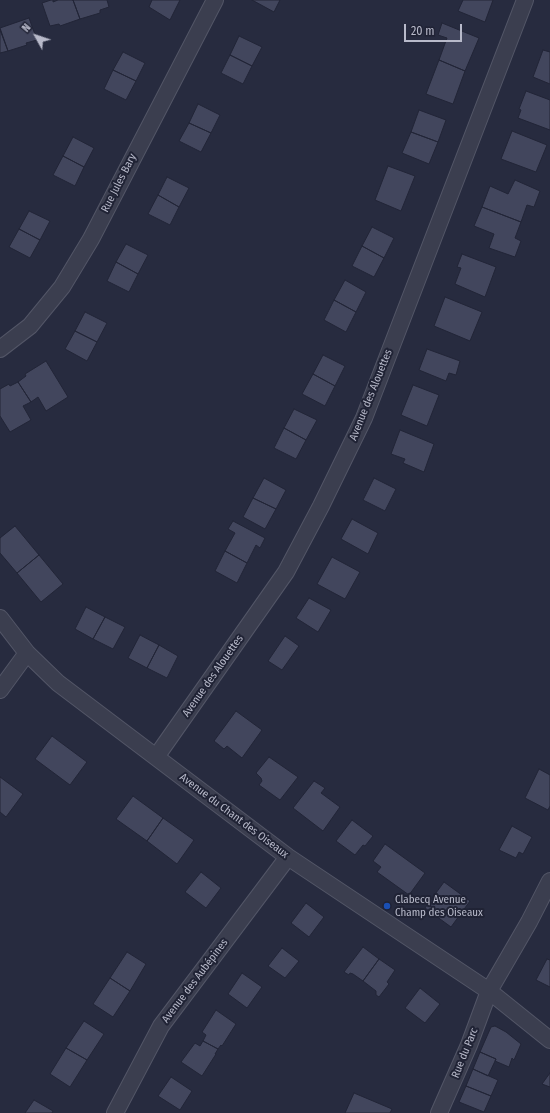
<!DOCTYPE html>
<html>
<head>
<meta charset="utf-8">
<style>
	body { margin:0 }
	#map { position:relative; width:550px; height:1113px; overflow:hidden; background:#272b3f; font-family:"Fira Sans Condensed",sans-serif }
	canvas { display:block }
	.north { position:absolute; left:16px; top:16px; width:40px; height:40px; -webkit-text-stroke:3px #202335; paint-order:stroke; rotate:310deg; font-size:11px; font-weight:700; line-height:16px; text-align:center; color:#b8baca }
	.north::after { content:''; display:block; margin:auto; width:14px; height:18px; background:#b8baca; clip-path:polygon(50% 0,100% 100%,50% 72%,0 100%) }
	.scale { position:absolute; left:404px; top:24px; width:58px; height:18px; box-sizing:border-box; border:2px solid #b8baca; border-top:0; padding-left:5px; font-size:12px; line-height:14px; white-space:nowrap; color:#b8baca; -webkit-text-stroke:3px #202335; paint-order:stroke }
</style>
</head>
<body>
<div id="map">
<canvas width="550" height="1113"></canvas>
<div class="north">N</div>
<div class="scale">20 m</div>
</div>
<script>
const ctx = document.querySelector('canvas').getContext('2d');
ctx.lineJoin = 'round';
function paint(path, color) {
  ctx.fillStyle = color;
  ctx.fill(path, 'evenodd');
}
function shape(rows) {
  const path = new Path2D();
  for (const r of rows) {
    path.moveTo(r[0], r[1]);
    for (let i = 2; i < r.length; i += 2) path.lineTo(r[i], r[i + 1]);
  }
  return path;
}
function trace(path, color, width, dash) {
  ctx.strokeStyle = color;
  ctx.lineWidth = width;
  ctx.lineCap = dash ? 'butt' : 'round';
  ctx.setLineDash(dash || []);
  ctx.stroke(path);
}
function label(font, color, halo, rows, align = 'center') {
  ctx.font = font + ' "Fira Sans Condensed",sans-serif';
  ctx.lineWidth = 4;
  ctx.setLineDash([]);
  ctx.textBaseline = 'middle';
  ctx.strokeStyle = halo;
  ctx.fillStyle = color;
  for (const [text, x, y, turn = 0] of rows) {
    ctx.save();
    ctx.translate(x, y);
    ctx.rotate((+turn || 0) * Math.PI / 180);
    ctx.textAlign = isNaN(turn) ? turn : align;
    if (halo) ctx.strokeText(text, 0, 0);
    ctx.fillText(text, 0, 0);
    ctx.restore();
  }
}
const building = shape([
	[51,0,53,0,53,2,58,0,73,0,80,19,60,26,59,24,50,26,42,3,51,0],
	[73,0,107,0,109,7,100,10,100,13,80,19,73,0],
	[152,0,180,0,170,20,149,7,152,0],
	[252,0,280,0,274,12,252,0],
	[463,0,493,0,485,22,458,11,463,0],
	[29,18,37,40,26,43,27,45,8,51,0,28,29,18],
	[442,23,479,38,465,71,439,60,447,38,438,35,442,23],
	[0,30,8,51,0,53,0,30],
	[239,36,262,47,252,66,230,55,239,36],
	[543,50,550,52,550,84,533,77,543,50],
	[123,52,145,63,136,81,113,70,123,52],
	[230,55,252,66,243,84,221,73,230,55],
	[439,60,465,71,453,104,426,94,439,60],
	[113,70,136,81,126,100,104,89,113,70],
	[526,91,550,100,550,130,518,118,521,110,519,109,526,91],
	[198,104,220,115,211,133,189,123,198,104],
	[419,110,446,120,438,142,411,132,419,110],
	[189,123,211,133,201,152,179,141,189,123],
	[512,131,547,145,536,172,501,159,512,131],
	[411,132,438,142,429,164,402,153,411,132],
	[73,137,94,148,84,167,63,156,73,137],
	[63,156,84,167,75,186,53,175,63,156],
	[388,166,415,176,401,211,375,200,388,166],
	[167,177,189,188,179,207,158,195,167,177],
	[515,180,540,191,534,207,527,205,521,222,482,207,490,186,508,194,515,180],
	[158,195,179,207,170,225,148,214,158,195],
	[482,207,521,222,515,238,521,241,515,257,489,248,494,234,474,226,482,207],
	[29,211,50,221,40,240,19,229,29,211],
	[372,227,394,238,384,258,362,246,372,227],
	[19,229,40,240,30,258,9,247,19,229],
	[126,244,148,255,138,274,116,262,126,244],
	[362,246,384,258,374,277,352,266,362,246],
	[462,254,496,267,485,297,455,284,461,268,457,267,462,254],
	[116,262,138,274,129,292,107,281,116,262],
	[345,280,366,292,356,312,334,300,345,280],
	[445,297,482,312,470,341,434,326,445,297],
	[334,300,356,312,346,332,324,320,334,300],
	[85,312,107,323,97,342,75,331,85,312],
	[75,331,97,342,87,361,65,349,75,331],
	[427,349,460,361,456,375,449,373,446,381,419,370,427,349],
	[323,355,345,366,335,386,313,374,323,355],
	[46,361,68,397,46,411,38,397,31,402,18,382,26,376,25,374,46,361],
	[313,374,335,386,325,406,302,394,313,374],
	[18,382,31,402,23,406,31,420,10,432,0,416,0,389,9,384,10,386,18,382],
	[413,385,439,395,427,426,401,415,413,385],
	[294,409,317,420,306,440,284,428,294,409],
	[284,428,306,440,296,459,274,448,284,428],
	[400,430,434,444,424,472,403,463,405,459,391,454,400,430],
	[264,478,286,490,276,509,253,498,264,478],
	[374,478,396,489,385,511,363,500,374,478],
	[253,498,276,509,265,529,243,517,253,498],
	[352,519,378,533,368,554,341,539,352,519],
	[233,521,265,538,260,548,256,545,247,563,225,551,235,533,228,529,233,521],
	[15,526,39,555,17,573,0,553,0,538,15,526],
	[225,551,247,563,237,583,215,571,225,551],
	[39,555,63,584,41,602,17,573,39,555],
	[332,557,360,572,345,599,317,584,332,557],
	[309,598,331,610,318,632,296,618,309,598],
	[86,607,105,617,93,639,75,629,86,607],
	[105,617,125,627,113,649,93,639,105,617],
	[140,635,159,645,147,668,128,658,140,635],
	[285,636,299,646,282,670,268,661,285,636],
	[159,645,178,656,167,678,147,668,159,645],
	[236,711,262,730,242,758,227,746,224,749,214,741,236,711],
	[52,736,87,762,70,785,35,759,52,736],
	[269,757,298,777,280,800,259,785,262,781,261,778,256,773,269,757],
	[539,769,550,775,550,806,548,810,525,798,539,769],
	[0,777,23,794,6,817,0,812,0,777],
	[314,781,325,788,321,793,340,807,323,831,293,808,314,781],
	[133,796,163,818,147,841,116,819,133,796],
	[163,818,194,840,177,864,147,841,163,818],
	[352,820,373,836,365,846,363,845,355,855,336,841,352,820],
	[512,826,532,837,523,854,519,852,516,858,499,850,512,826],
	[385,844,425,873,409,895,377,872,381,867,373,861,385,844],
	[201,872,221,888,206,908,185,892,201,872],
	[444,882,470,901,451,927,425,908,444,882],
	[306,903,324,917,309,937,291,923,306,903],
	[363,947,379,959,363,981,353,974,350,973,349,975,344,972,363,947],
	[282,948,299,961,285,978,268,966,282,948],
	[127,952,146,964,130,991,110,978,127,952],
	[379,959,395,970,387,982,389,984,379,997,376,995,376,991,363,981,379,959],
	[547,959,550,960,550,987,536,980,547,959],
	[242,973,262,987,247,1008,228,994,242,973],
	[110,978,130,991,113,1017,93,1004,110,978],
	[420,988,440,1004,425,1023,405,1008,420,988],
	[216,1010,236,1024,222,1046,221,1045,218,1049,203,1041,206,1035,202,1032,216,1010],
	[84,1021,104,1034,87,1060,66,1048,84,1021],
	[495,1026,506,1032,521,1044,514,1060,512,1058,509,1067,495,1061,496,1059,480,1052,491,1027,495,1026],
	[203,1041,218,1049,215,1054,216,1054,202,1076,181,1062,195,1043,200,1046,203,1041],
	[66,1048,87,1060,70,1087,50,1074,66,1048],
	[480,1052,496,1059,488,1076,473,1069,480,1052],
	[473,1069,498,1080,491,1096,466,1086,473,1069],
	[550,1073,550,1087,542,1084,550,1073],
	[171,1077,192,1091,180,1110,158,1096,171,1077],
	[466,1086,491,1096,484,1112,459,1102,466,1086],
	[354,1093,392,1109,390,1113,345,1113,354,1093],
	[34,1100,53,1111,52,1113,25,1113,34,1100]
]);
paint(building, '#42465d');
trace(building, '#222537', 1);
const street = shape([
	[0,349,30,326,62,287,91,239,215,0],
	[0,618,27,653,58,683,288,857,489,991,550,1040],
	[0,690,27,653],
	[156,757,286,572,321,506,364,418,525,0],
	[115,1113,161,1026,288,857],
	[439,1113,469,1045,489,991,529,922,550,881]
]);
trace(street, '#535667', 18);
trace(street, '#3b3e4f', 16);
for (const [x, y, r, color] of [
	[387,906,4,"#1a4fb4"]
]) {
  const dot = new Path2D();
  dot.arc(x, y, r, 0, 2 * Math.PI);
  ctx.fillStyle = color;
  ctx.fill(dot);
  trace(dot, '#202335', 1.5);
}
label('11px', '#b8baca', '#202335', [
	["Rue Jules Bary",119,183,-63],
	["Avenue des Alouettes",371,395,-68],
	["Avenue des Alouettes",213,676,-55],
	["Avenue du Chant des Oiseaux",234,816,37],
	["Avenue des Aubépines",195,981,-53],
	["Rue du Parc",465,1053,-68]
]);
label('11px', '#b8baca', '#202335', [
	["Clabecq Avenue",395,900],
	["Champ des Oiseaux",395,913]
], 'left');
</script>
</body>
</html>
